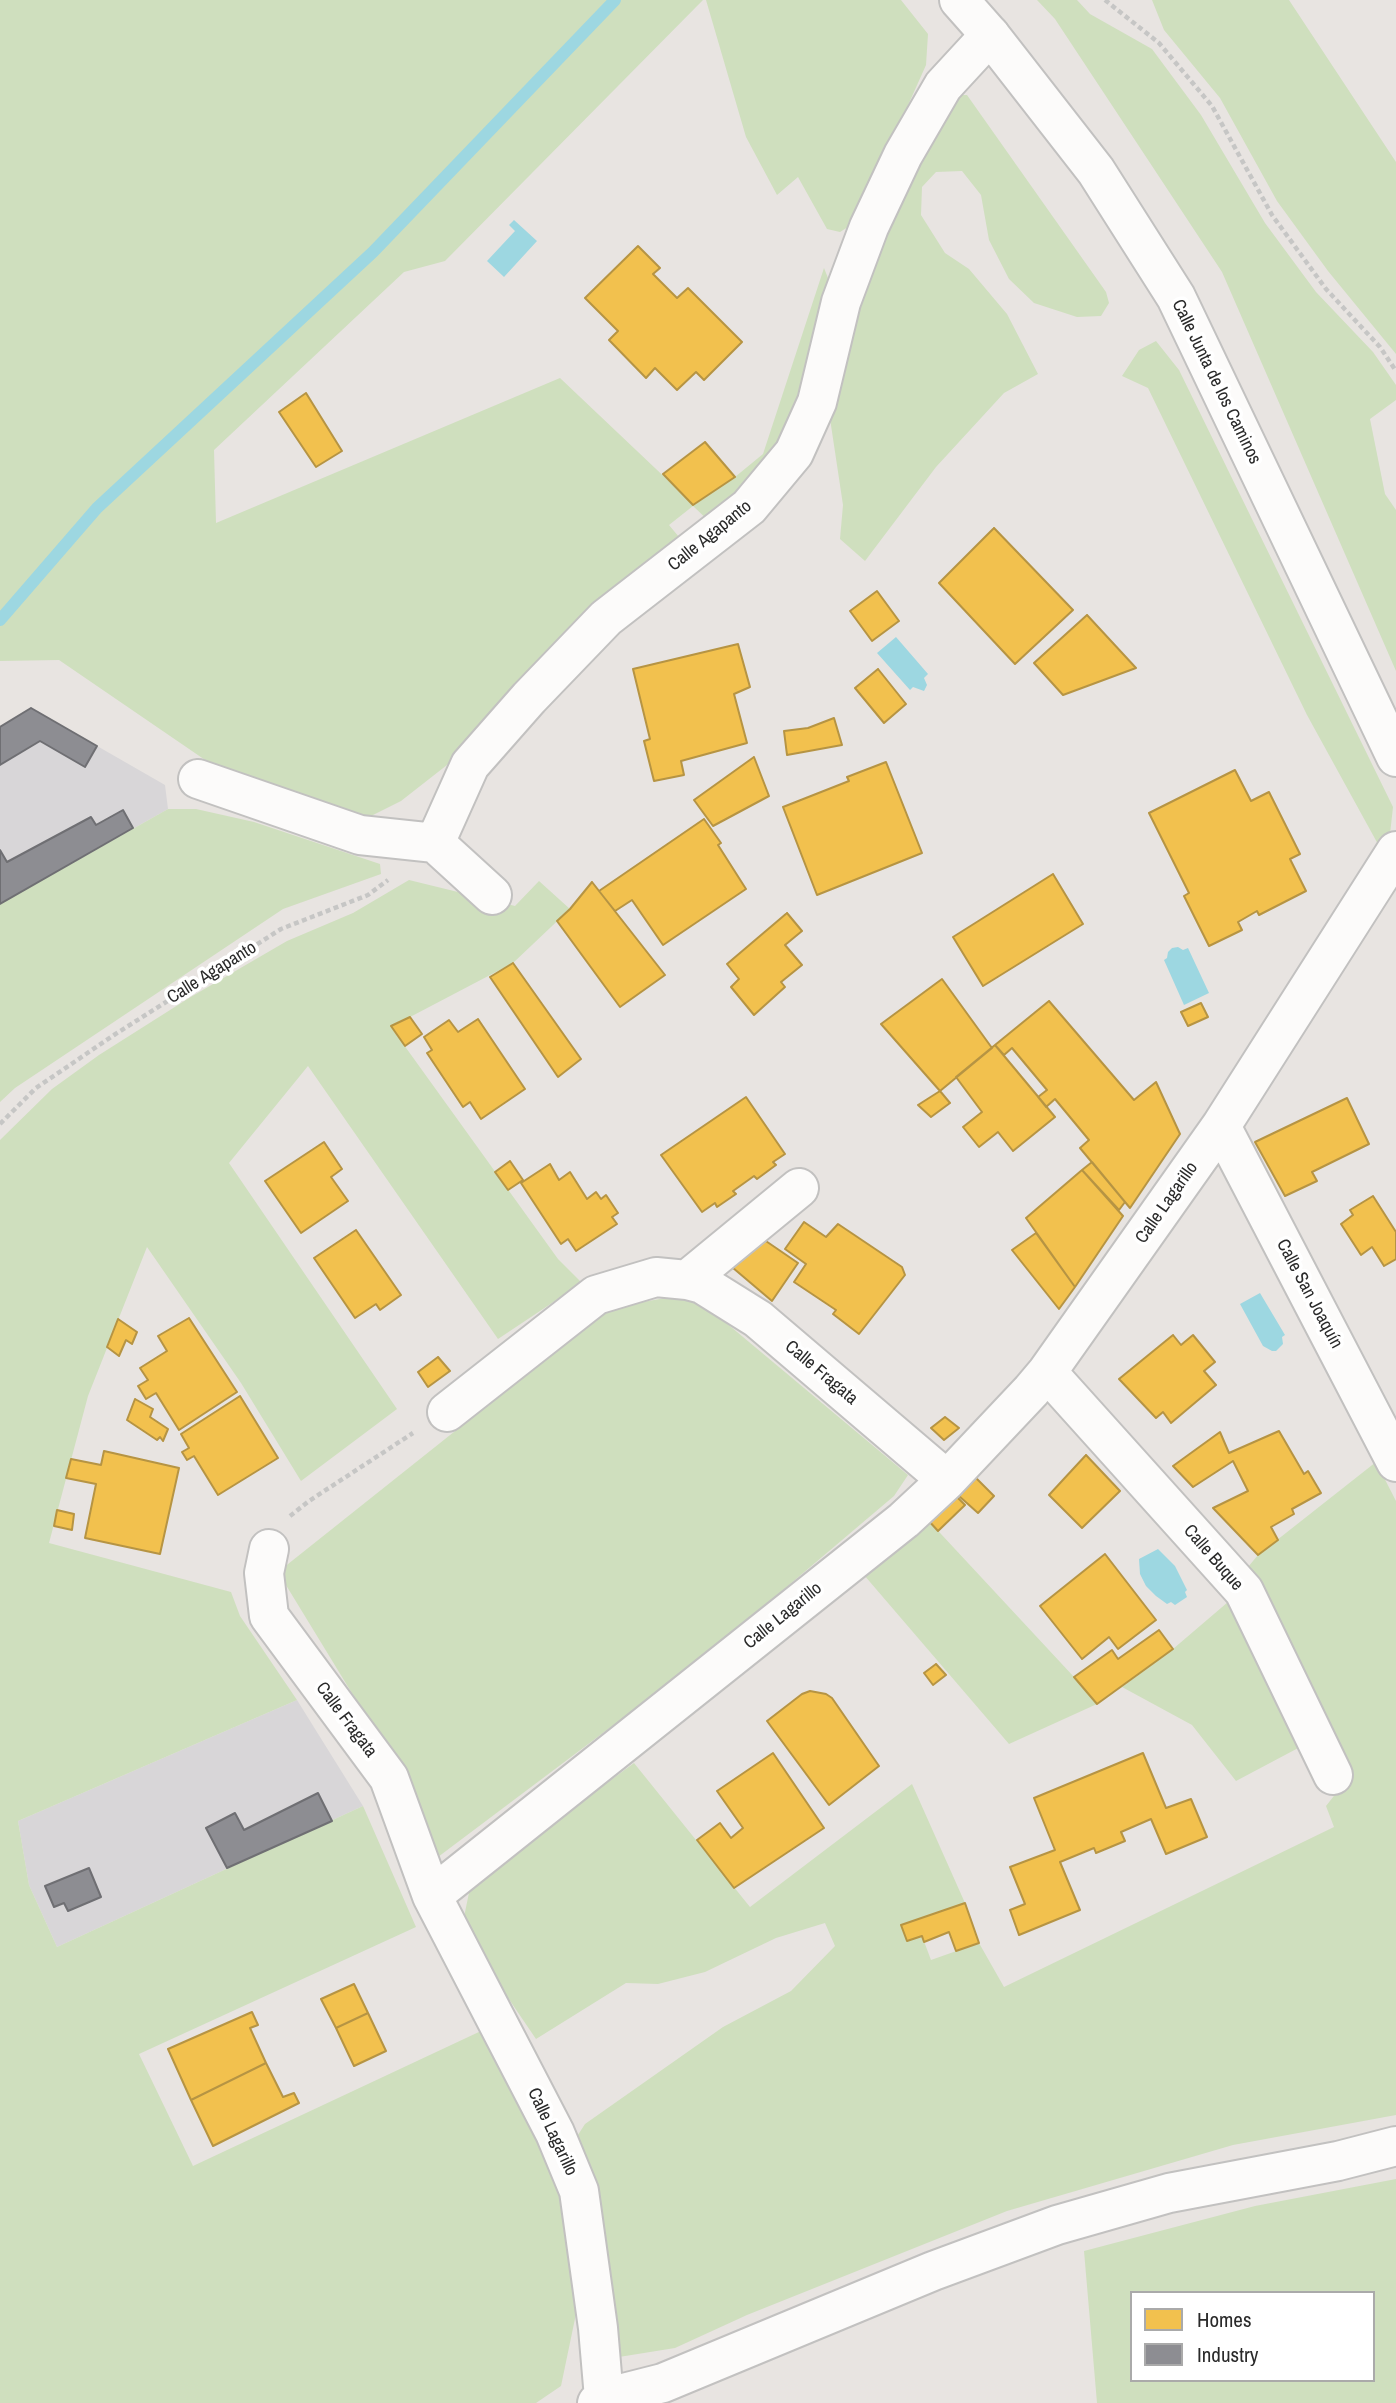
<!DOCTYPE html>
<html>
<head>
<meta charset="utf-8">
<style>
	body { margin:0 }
	#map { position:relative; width:1396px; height:2403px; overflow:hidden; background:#e8e4e1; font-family:"Archivo Narrow",sans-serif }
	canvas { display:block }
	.legend { position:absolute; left:1130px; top:2291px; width:245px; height:91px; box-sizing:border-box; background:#fff; border:2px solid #aaa; margin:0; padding:9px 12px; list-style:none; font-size:21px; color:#2a2a2a }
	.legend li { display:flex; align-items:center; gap:14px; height:35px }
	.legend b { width:35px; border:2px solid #aaa }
</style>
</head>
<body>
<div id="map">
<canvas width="1396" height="2403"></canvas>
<ul class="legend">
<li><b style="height:19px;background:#f2c14e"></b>Homes</li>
<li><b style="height:19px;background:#8d8d92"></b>Industry</li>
</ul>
</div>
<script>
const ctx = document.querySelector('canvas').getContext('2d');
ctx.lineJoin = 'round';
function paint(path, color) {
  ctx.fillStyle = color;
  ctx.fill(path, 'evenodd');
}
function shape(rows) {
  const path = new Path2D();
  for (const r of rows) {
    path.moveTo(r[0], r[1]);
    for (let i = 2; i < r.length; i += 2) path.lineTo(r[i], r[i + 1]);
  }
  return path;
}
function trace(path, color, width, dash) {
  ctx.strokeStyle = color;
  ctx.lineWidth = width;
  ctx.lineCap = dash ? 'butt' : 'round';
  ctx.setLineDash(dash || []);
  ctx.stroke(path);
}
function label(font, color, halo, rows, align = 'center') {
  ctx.font = font + ' "Archivo Narrow",sans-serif';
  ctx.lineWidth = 7;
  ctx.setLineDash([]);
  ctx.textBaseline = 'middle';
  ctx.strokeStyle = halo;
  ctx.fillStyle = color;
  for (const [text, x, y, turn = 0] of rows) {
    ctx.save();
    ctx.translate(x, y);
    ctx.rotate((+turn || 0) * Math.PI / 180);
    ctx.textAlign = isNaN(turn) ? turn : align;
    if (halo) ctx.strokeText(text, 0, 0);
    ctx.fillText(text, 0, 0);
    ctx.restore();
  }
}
paint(shape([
	[31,708,165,785,168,809,0,904,0,727],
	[297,1700,363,1806,57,1947,29,1885,18,1821]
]), '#d8d6d8');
paint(shape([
	[0,0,703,0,445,261,404,272,214,450,216,523,560,378,694,505,735,477,763,454,824,268,832,288,786,438,712,524,693,506,669,525,684,543,527,681,447,765,401,801,367,818,211,764,59,660,0,661],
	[706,0,901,0,928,34,926,65,856,222,840,232,827,229,798,177,777,195,746,137],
	[1037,0,1077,0,1090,14,1152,49,1201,115,1265,223,1316,292,1373,352,1396,385,1396,400,1370,419,1385,494,1396,510,1396,671,1222,272,1055,19],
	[1152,0,1289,0,1396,162,1396,354,1328,271,1277,201,1220,98,1164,30],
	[949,95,967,95,1106,292,1109,303,1101,316,1077,317,1034,303,1009,279,989,240,981,195,962,171,936,172,922,187,921,215,945,253,969,269,1007,314,1038,374,1004,393,936,467,865,561,840,539,843,505,829,412,865,274],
	[1156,341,1179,370,1393,807,1390,834,1379,846,1307,715,1148,388,1122,376,1139,350],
	[168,809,196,809,254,822,380,864,381,874,283,909,15,1088,0,1102,0,904],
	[409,880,515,906,539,881,570,909,513,963,391,1027,558,1259,582,1283,498,1339,308,1066,229,1163,397,1409,301,1481,241,1383,147,1247,88,1396,49,1543,231,1592,240,1616,297,1700,18,1821,29,1885,57,1947,363,1806,416,1927,139,2054,193,2166,481,2031,568,2190,577,2309,561,2386,536,2403,0,2403,0,1140,52,1089,99,1055,189,998,287,941,353,913],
	[671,1297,700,1301,908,1475,894,1496,704,1657,434,1860,400,1772,278,1572,533,1369,603,1309],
	[1376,1462,1396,1501,1396,2115,1233,2145,1007,2211,747,2315,675,2348,619,2357,576,2138,585,2124,723,2027,791,1991,835,1946,825,1923,776,1938,705,1972,658,1984,626,1983,536,2039,483,1961,464,1917,471,1883,634,1763,750,1907,912,1784,965,1903,902,1925,907,1941,922,1936,931,1960,979,1943,1004,1987,1334,1827,1326,1806,1352,1773,1316,1706,1248,1567,1258,1555],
	[928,1520,1074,1677,1097,1704,1009,1744,864,1575],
	[1228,1602,1265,1659,1302,1746,1236,1781,1192,1725,1122,1687,1173,1649],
	[1396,2179,1396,2403,1097,2403,1084,2251,1255,2206],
	[1132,2293,1373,2293,1373,2380,1132,2380]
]), '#cfdfbe');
paint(shape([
	[514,220,537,241,504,277,487,261,515,231,509,225],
	[896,637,928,674,924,678,927,685,924,691,913,687,910,690,877,653],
	[1178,947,1183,950,1188,948,1209,993,1184,1005,1164,960,1167,958,1168,952,1172,948],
	[1260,1293,1285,1335,1282,1337,1283,1344,1276,1351,1272,1351,1263,1346,1240,1304],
	[1158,1549,1175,1566,1187,1590,1185,1592,1187,1597,1175,1605,1171,1602,1167,1604,1156,1596,1146,1586,1140,1574,1139,1559]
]), '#9dd7e1');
const homes = shape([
	[638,246,660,268,653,274,677,298,688,288,742,342,704,380,696,372,677,390,655,368,646,378,609,340,618,331,585,298,638,246],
	[306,393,342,451,316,467,279,412,306,393],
	[705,442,735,477,693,505,663,474,705,442],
	[994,528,1073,610,1015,664,939,583,994,528],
	[877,591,899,621,872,641,850,611,877,591],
	[1087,615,1136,668,1063,695,1034,663,1087,615],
	[738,644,750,687,734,694,747,743,681,761,684,775,654,781,644,741,650,739,633,669,738,644],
	[878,669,906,704,884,723,855,688,878,669],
	[834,718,842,745,787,755,784,731,808,728,834,718],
	[754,757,769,796,713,826,694,800,754,757],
	[886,762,922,853,817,895,783,807,849,781,847,777,886,762],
	[1235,770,1251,801,1269,792,1300,854,1290,859,1306,891,1259,915,1257,911,1238,922,1242,930,1209,946,1184,896,1189,893,1149,813,1235,770],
	[704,819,721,843,718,845,746,889,663,945,632,900,615,911,599,891,704,819],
	[1053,874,1083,924,983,986,953,937,1053,874],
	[592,882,665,975,620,1007,557,921,570,909,592,882],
	[787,913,802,931,785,945,802,965,781,982,785,987,754,1015,731,987,739,979,727,964,787,913],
	[513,963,581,1059,558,1077,490,977,513,963],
	[942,979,992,1048,940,1091,881,1024,942,979],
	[1049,1001,1134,1100,1156,1082,1180,1134,1130,1208,1080,1148,1089,1140,1055,1099,1046,1107,1038,1097,1047,1090,1012,1048,1004,1055,995,1045,1049,1001],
	[1201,1003,1208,1017,1188,1026,1181,1012,1201,1003],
	[410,1017,422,1034,405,1046,391,1026,410,1017],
	[478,1019,525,1089,481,1119,470,1102,463,1107,427,1053,432,1050,424,1037,449,1020,458,1032,478,1019],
	[995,1045,1055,1117,1013,1151,998,1132,979,1147,963,1127,982,1112,956,1077,995,1045],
	[940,1091,950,1103,931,1117,918,1105,940,1091],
	[746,1097,785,1154,773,1162,776,1165,757,1179,754,1176,733,1191,736,1194,717,1207,715,1203,702,1212,661,1155,746,1097],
	[1347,1098,1369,1144,1312,1172,1317,1181,1285,1196,1255,1142,1347,1098],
	[324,1142,342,1169,331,1177,348,1201,301,1233,265,1181,324,1142],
	[510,1161,523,1180,508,1190,495,1172,510,1161],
	[1092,1162,1125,1202,1119,1210,1082,1170,1092,1162],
	[550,1164,559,1180,570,1172,587,1199,596,1192,601,1199,606,1195,618,1213,612,1217,617,1224,576,1251,568,1239,561,1244,521,1183,550,1164],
	[1082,1170,1123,1216,1075,1287,1026,1218,1082,1170],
	[1373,1196,1396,1232,1396,1259,1384,1266,1372,1247,1361,1255,1341,1224,1353,1215,1350,1210,1373,1196],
	[804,1222,826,1237,838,1224,902,1267,905,1275,859,1334,833,1314,836,1310,794,1282,806,1264,785,1249,804,1222],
	[356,1230,401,1295,380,1310,376,1304,355,1318,314,1258,356,1230],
	[1036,1233,1075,1287,1059,1309,1012,1250,1036,1233],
	[760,1237,798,1263,772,1301,726,1262,760,1237],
	[189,1318,237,1392,179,1430,156,1393,146,1399,138,1386,148,1380,140,1368,167,1351,158,1336,189,1318],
	[118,1319,137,1332,132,1344,126,1340,119,1356,107,1347,118,1319],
	[1173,1335,1181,1345,1193,1335,1215,1362,1204,1371,1216,1385,1171,1423,1163,1412,1156,1418,1119,1379,1173,1335],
	[438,1357,450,1371,428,1387,418,1372,438,1357],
	[240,1396,278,1458,218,1495,194,1456,187,1460,182,1452,189,1448,181,1434,240,1396],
	[135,1399,153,1409,150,1417,168,1429,163,1441,160,1437,157,1440,127,1420,135,1399],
	[945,1417,959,1428,944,1440,931,1428,945,1417],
	[1279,1431,1304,1474,1308,1471,1321,1493,1292,1509,1294,1514,1271,1527,1278,1540,1258,1555,1213,1508,1248,1491,1233,1461,1193,1487,1173,1466,1220,1432,1229,1453,1279,1431],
	[104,1451,179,1468,160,1554,85,1538,96,1484,66,1478,71,1459,101,1465,104,1451],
	[1086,1455,1120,1491,1082,1528,1049,1495,1086,1455],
	[976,1478,994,1496,978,1513,959,1496,976,1478],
	[954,1494,965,1505,938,1531,928,1520,954,1494],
	[57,1510,74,1514,72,1530,54,1526,57,1510],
	[1105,1554,1156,1620,1118,1649,1109,1637,1082,1659,1040,1606,1105,1554],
	[1159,1630,1173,1649,1097,1704,1074,1677,1112,1650,1118,1659,1159,1630],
	[936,1664,946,1675,933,1685,924,1673,936,1664],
	[810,1691,826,1694,832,1698,879,1766,829,1805,767,1721,802,1694,810,1691],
	[773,1753,824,1828,734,1888,697,1840,720,1823,731,1838,743,1828,717,1791,773,1753],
	[1143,1753,1166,1808,1191,1799,1207,1837,1166,1854,1151,1819,1121,1832,1125,1841,1096,1853,1094,1848,1060,1862,1080,1910,1019,1935,1010,1910,1025,1904,1010,1867,1055,1850,1034,1798,1143,1753],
	[965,1903,979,1943,956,1951,949,1932,924,1942,922,1936,907,1941,901,1925,965,1903],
	[354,1984,368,2013,336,2028,321,1999,354,1984],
	[252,2012,258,2025,250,2028,266,2063,191,2100,168,2049,252,2012],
	[368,2013,386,2051,354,2066,336,2028,368,2013],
	[266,2063,283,2097,294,2093,299,2103,213,2146,191,2100,266,2063]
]);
paint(homes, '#f2c14e');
trace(homes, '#b69443', 2);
const industry = shape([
	[31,708,97,746,85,767,40,741,0,765,0,727,31,708],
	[123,810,133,828,0,904,0,850,7,862,91,817,96,825,123,810],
	[318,1793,332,1821,227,1868,206,1828,235,1813,244,1830,318,1793],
	[89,1868,101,1897,68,1911,64,1903,54,1907,45,1886,89,1868]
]);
paint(industry, '#8d8d92');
trace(industry, '#6f6f73', 2);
trace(shape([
	[0,620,97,508,373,252,615,0]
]), '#9dd7e1', 12);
const street = shape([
	[198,779,360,835,435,843],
	[492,895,435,843,470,765,529,698,606,618,749,507,794,453,817,402,841,302,869,227,903,155,943,86,990,35],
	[1221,1126,1396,1462],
	[687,1280,799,1188],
	[1047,1372,1244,1591,1333,1775],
	[447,1412,596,1295,656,1277,687,1280,702,1284,758,1319,947,1480],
	[269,1549,264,1573,269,1616,389,1778,432,1896],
	[604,2398,598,2328,579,2191,555,2133,432,1896,904,1520,947,1480,1031,1391,1047,1372,1221,1126,1396,851],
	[597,2403,604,2398,663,2383,933,2271,1057,2225,1169,2193,1338,2161,1396,2146]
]);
const secondary = shape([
	[959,0,990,35,1096,171,1176,297,1396,757]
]);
trace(street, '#c2c1c0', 42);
trace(secondary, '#c2c1c0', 42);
trace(shape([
	[1105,0,1159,43,1212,106,1272,215,1326,289,1380,347,1396,371],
	[0,1124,36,1088,114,1035,281,929,368,895,388,880],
	[290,1516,309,1501,413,1433]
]), '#c6c6c5', 4.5, [5, 3.5]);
trace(street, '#fcfbfa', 38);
trace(secondary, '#fcfbfa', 38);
label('18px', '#2a2a2a', '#fff', [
	["Calle Junta de los Caminos",1216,382,64],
	["Calle Agapanto",710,536,-39],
	["Calle Agapanto",212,973,-32],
	["Calle Lagarillo",1167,1203,-55],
	["Calle San Joaquín",1309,1294,62],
	["Calle Fragata",821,1373,40],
	["Calle Buque",1213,1558,49],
	["Calle Lagarillo",783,1616,-39],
	["Calle Fragata",346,1720,53],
	["Calle Lagarillo",552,2132,65]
]);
</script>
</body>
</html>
